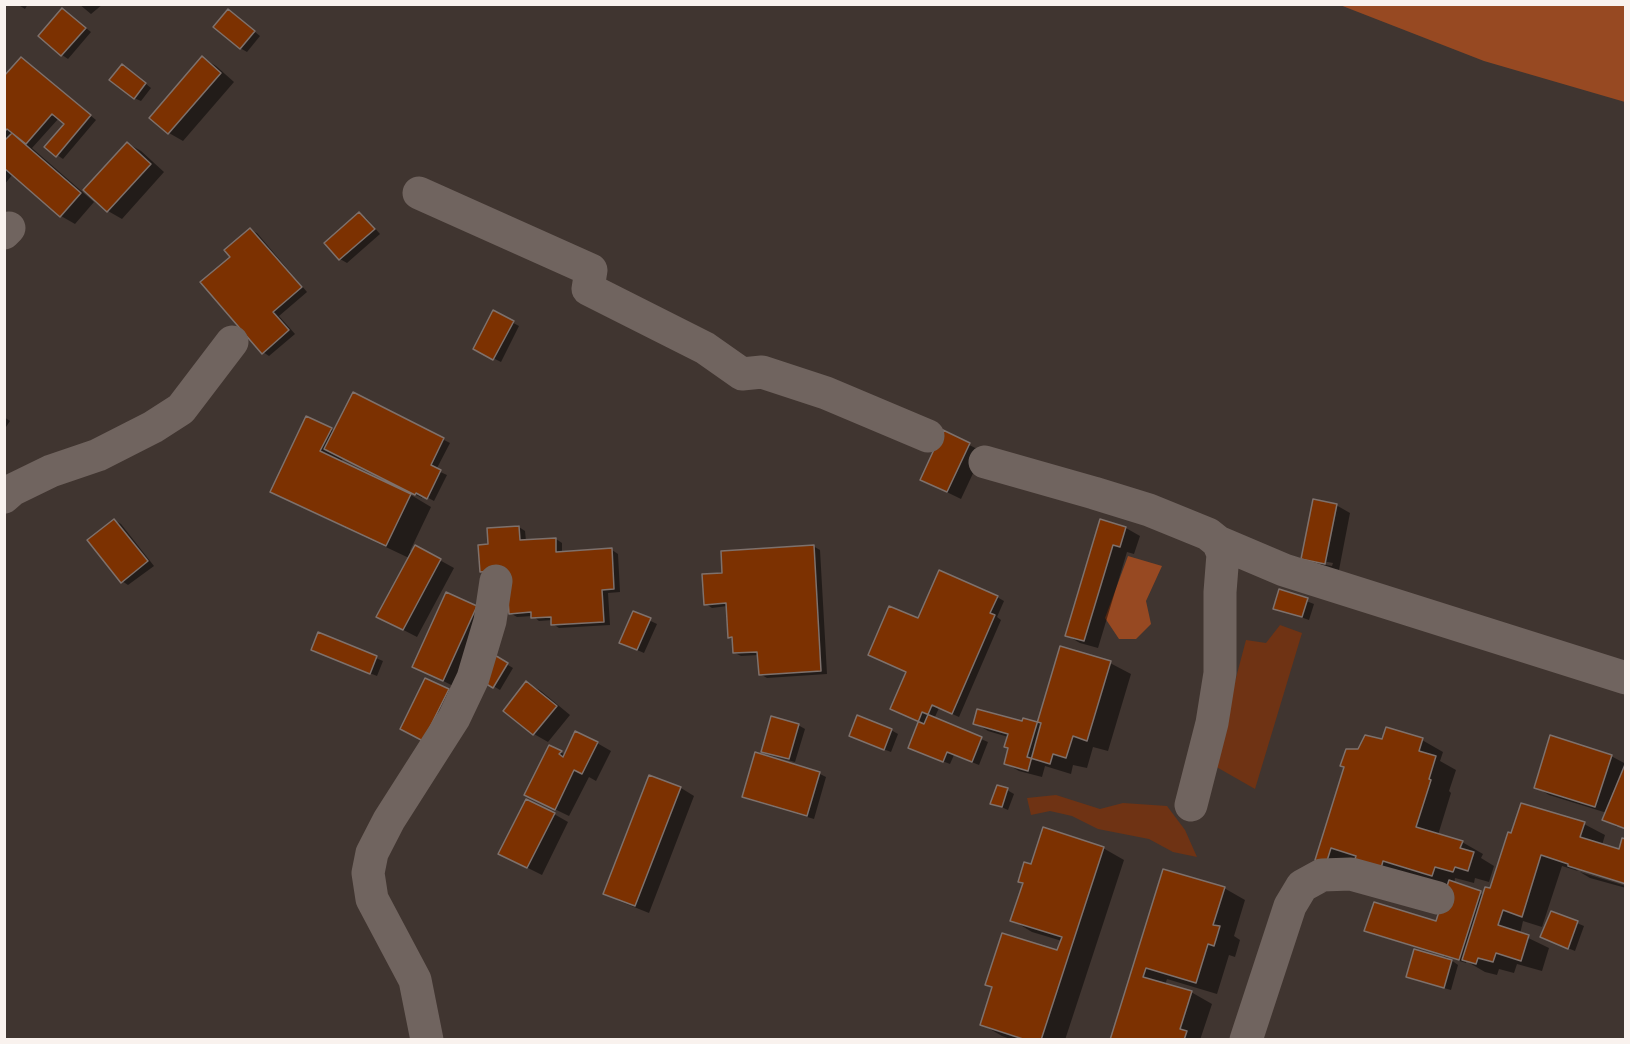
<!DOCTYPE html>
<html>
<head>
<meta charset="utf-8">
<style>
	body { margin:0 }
	#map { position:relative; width:1630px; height:1044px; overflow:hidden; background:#403530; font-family:"Public Sans",sans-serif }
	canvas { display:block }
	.frame { position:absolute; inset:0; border:6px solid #f9f2ee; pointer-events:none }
</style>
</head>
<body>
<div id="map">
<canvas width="1630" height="1044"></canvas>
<div class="frame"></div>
</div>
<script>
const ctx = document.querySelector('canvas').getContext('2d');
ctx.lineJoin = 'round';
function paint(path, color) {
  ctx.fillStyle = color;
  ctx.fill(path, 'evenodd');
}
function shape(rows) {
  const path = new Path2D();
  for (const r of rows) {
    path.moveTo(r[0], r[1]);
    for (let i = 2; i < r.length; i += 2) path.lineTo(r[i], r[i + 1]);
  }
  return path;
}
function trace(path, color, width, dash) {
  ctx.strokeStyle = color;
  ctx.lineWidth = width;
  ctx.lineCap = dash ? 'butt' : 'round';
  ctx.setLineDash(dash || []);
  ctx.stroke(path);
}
paint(shape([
	[1280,625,1302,633,1255,789,1213,765,1246,640,1266,643],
	[1056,795,1100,809,1123,803,1167,806,1185,830,1197,857,1173,852,1149,839,1098,829,1072,816,1050,811,1031,815,1027,798]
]), '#6f3314');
paint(shape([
	[1340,5,1625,5,1625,102,1484,61],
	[1128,556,1162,566,1146,601,1151,624,1136,639,1119,639,1105,618]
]), '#974922');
paint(shape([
	[17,4,28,4,25,9],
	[79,4,103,4,91,14],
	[63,10,91,32,68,59,62,55],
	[229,11,260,36,247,52,240,48],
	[203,58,216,66,234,82,183,141,169,133],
	[21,59,96,120,63,159,57,155,66,124,59,118,32,148,94,202,75,224,61,216,13,174,4,185,4,78],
	[129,70,151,88,141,101,134,98],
	[127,143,141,151,164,172,122,219,108,211,85,190],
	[359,214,366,218,380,234,347,263,340,259,326,243],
	[250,230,257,233,307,292,279,316,295,334,269,356,263,352,232,257],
	[493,312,519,326,501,362,475,349],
	[354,394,450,443,436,470,447,475,434,501,423,495,422,498,343,458,341,463,411,495,431,507,410,551,412,553,416,547,454,568,417,637,392,624,409,558,293,503,272,491,307,418,335,431],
	[4,417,10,421,4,430],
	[944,432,983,452,961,499,922,480],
	[1336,505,1350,513,1339,570,1317,566,1303,558],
	[1316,560,1333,563,1332,566,1316,563],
	[114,520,121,524,154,566,128,585,122,581],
	[1101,520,1126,528,1140,536,1134,554,1127,552,1098,648,1080,643,1066,635],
	[519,527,525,531,526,541,556,539,562,543,562,553,612,550,618,554,620,592,608,593,610,625,559,628,553,624,553,620,539,621,533,616,517,617,510,613,489,546],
	[813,546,820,550,827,674,767,678,760,674,759,655,741,656,735,653,734,640,729,637,727,606,712,608,706,604,723,574],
	[1280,591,1314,604,1309,620,1275,608],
	[447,594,490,615,457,688,414,666],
	[997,597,1004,601,997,617,1001,620,959,717,939,708,934,719,988,742,979,765,954,755,950,764,916,751,920,722,891,709,908,672,919,620],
	[634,613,657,624,644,653,628,646],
	[319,634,383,661,377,676,319,653],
	[493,656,513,668,500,690,480,678],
	[1110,663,1131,674,1108,751,1093,747,1087,768,1073,765,1071,774,1045,766,1042,777,1019,771,1005,763,1010,749,1008,737,988,731,975,723,1037,723],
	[426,680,462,698,438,747],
	[527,683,541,691,570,715,548,742,534,734,505,711],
	[798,725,805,729,795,762,769,755,763,751],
	[891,730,898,734,891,752,857,739],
	[1422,740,1443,752,1440,761,1456,770,1449,791,1451,793,1438,835,1462,842,1483,854,1481,858,1494,866,1489,882,1475,878,1474,883,1455,878,1454,884,1484,895,1584,824,1605,835,1602,845,1626,883,1574,867,1578,871,1562,866,1542,927,1523,921,1520,934,1549,948,1542,971,1517,964,1514,973,1499,969,1497,975,1485,972,1466,961,1466,963,1447,957,1458,965,1451,990,1415,980,1408,976,1444,959,1444,956,1373,934,1366,930,1437,923,1449,886,1316,860,1359,750,1383,741],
	[597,743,611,751,596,781,589,777,569,816,540,802,549,747,566,755],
	[756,754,820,774,826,777,814,819,750,800,743,796],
	[1611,756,1626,764,1617,827,1604,820,1607,813,1549,795,1536,787],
	[650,777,681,788,694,796,649,913,619,901,605,893],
	[1007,790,1014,794,1008,810,992,803],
	[554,814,568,822,542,875,514,861],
	[1103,848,1124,860,1065,1040,1013,1040,1002,1036,981,1024,993,988,987,984,1058,952,1062,941,1032,932,1012,920],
	[1164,870,1224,888,1245,900,1234,936,1240,940,1235,957,1229,955,1217,994,1167,979,1165,985,1191,992,1212,1004,1200,1040,1111,1040],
	[1580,872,1626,886,1626,888,1590,878],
	[1552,913,1584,926,1575,951,1549,940]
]), '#0007');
const building = shape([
	[62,8,86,28,61,56,38,36,62,8],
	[228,9,255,31,240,49,213,27,228,9],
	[202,56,221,73,168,134,149,118,202,56],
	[21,57,91,115,56,157,44,147,64,124,52,114,26,144,7,129,4,132,4,76,21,57],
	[122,64,146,83,134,99,109,80,122,64],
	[12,133,81,193,60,217,4,168,4,141,12,133],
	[127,142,151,164,107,212,83,190,127,142],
	[359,212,375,229,339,260,324,243,359,212],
	[250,228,302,287,273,312,289,330,262,354,200,282,230,257,224,250,250,228],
	[493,310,514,321,493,360,473,349,493,310],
	[353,392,444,438,431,465,441,470,427,499,416,493,415,495,324,449,353,392],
	[306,416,332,428,320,451,411,494,386,546,270,492,306,416],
	[943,430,970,443,947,492,920,480,943,430],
	[1313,499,1337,504,1325,564,1301,559,1313,499],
	[114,519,148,561,121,583,87,540,114,519],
	[1100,519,1126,527,1120,547,1113,545,1084,641,1065,636,1100,519],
	[519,526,520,540,556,538,556,552,612,548,614,589,602,590,604,622,551,625,551,617,531,618,531,612,509,614,506,570,480,572,478,545,488,544,487,528,519,526],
	[415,545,441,559,403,630,376,617,415,545],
	[814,545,821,671,759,675,757,652,733,653,732,637,728,638,726,603,704,605,702,574,722,573,721,551,814,545],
	[939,570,998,596,990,613,995,615,952,714,932,705,924,724,890,709,906,672,868,655,889,606,918,618,939,570],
	[1279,589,1308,598,1302,617,1273,609,1279,589],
	[446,592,477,606,443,681,412,667,446,592],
	[633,611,651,618,637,650,619,643,633,611],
	[318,632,377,656,370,674,311,650,318,632],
	[1060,646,1111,661,1087,741,1073,736,1066,758,1053,754,1050,764,1027,757,1060,646],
	[493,654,508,663,493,688,478,679,493,654],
	[425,678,449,689,423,741,400,729,425,678],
	[526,681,557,706,533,735,503,711,526,681],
	[977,709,1022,721,1023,718,1041,723,1028,771,1004,764,1008,748,1004,747,1008,734,973,724,977,709],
	[922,712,982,737,972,762,947,752,943,762,908,748,922,712],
	[857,715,892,729,884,750,849,736,857,715],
	[771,716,799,724,789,759,761,752,771,716],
	[1386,727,1423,738,1419,751,1436,756,1429,779,1431,780,1416,827,1463,841,1460,848,1474,852,1468,871,1455,867,1453,872,1435,867,1432,876,1383,861,1378,879,1351,871,1356,856,1331,848,1326,864,1315,860,1344,767,1340,766,1346,749,1358,749,1365,735,1382,739,1386,727],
	[575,731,598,742,582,774,574,770,555,810,524,795,549,745,562,751,559,754,563,757,575,731],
	[1550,735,1612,755,1595,807,1534,788,1550,735],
	[755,752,820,772,807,816,742,797,755,752],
	[1626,762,1626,829,1602,820,1626,762],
	[649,775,681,787,635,906,603,894,649,775],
	[997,785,1008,788,1002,807,990,804,997,785],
	[526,799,555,813,527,868,498,854,526,799],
	[1521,803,1585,822,1580,837,1619,849,1622,838,1626,839,1626,884,1568,866,1568,864,1541,855,1522,917,1503,910,1498,925,1529,935,1521,961,1496,953,1493,962,1478,958,1476,964,1462,960,1485,887,1490,888,1508,832,1511,833,1521,803],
	[1043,827,1104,847,1041,1040,1026,1040,980,1025,992,987,985,985,1002,933,1057,950,1062,937,1010,921,1023,883,1018,882,1024,862,1031,864,1043,827],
	[1163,869,1225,887,1213,925,1220,926,1214,946,1208,944,1196,983,1146,968,1143,977,1192,991,1180,1029,1187,1031,1184,1040,1110,1040,1163,869],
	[1449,880,1481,891,1459,960,1364,931,1374,902,1436,921,1449,880],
	[1551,911,1578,921,1568,949,1540,937,1551,911],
	[1414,949,1452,960,1444,988,1406,977,1414,949]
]);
paint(building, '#7c3101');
trace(building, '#7e716c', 1.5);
trace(shape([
	[419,193,591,270,588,289,705,348,742,374,762,372,826,393,928,436],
	[4,233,9,228],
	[985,462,1094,493,1149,510,1208,534,1218,542,1223,554,1220,592,1220,673,1212,723,1191,805],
	[4,497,12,490,51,471,98,455,153,427,181,409,232,342],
	[1218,542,1284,570,1626,678],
	[427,1040,415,980,372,899,368,873,372,853,389,820,454,718,473,678,490,621,496,581],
	[1246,1040,1290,906,1302,886,1322,875,1351,874,1438,898]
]), '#70645f', 33);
</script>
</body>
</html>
